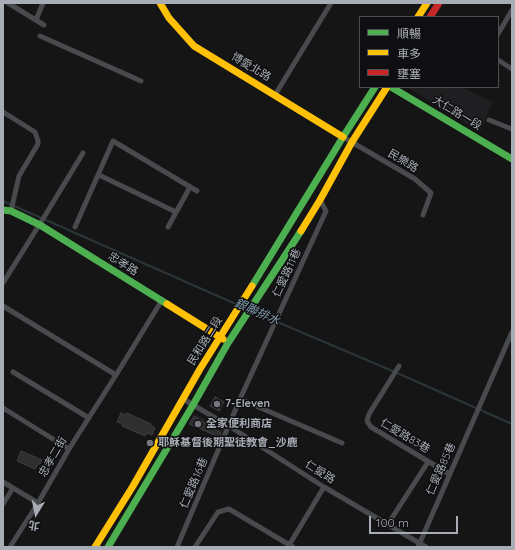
<!DOCTYPE html>
<html>
<head>
<meta charset="utf-8">
<style>
	body { margin:0 }
	#map { position:relative; width:515px; height:550px; overflow:hidden; background:#151515; font-family:Quicksand,"Noto Sans TC",sans-serif }
	canvas { display:block }
	.frame { position:absolute; inset:0; border:4px solid #a7acb5; pointer-events:none }
	.legend { position:absolute; left:359px; top:16px; width:140px; height:72px; box-sizing:border-box; background:#0f0f11; border:1px solid #4c4e53; margin:0; padding:5px 7px; list-style:none; font-size:12px; color:#a7acb5 }
	.legend li { display:flex; align-items:center; gap:8px; height:20px }
	.legend b { width:20px; border:1px solid #4c4e53 }
	.north { position:absolute; left:16px; top:494px; width:40px; height:40px; -webkit-text-stroke:3px #0f0f11; paint-order:stroke; rotate:190deg; font-size:11px; font-weight:700; line-height:16px; text-align:center; color:#a7acb5 }
	.north::after { content:''; display:block; margin:auto; width:14px; height:18px; background:#a7acb5; clip-path:polygon(50% 0,100% 100%,50% 72%,0 100%) }
	.scale { position:absolute; left:369px; top:516px; width:89px; height:18px; box-sizing:border-box; border:2px solid #a7acb5; border-top:0; padding-left:5px; font-size:12px; line-height:14px; white-space:nowrap; color:#a7acb5; -webkit-text-stroke:3px #0f0f11; paint-order:stroke }
</style>
</head>
<body>
<div id="map">
<canvas width="515" height="550"></canvas>
<div class="frame"></div>
<ul class="legend">
<li><b style="height:5px;background:#4caf50"></b>順暢</li>
<li><b style="height:5px;background:#ffc107"></b>車多</li>
<li><b style="height:5px;background:#c62828"></b>壅塞</li>
</ul>
<div class="north">北</div>
<div class="scale">100 m</div>
</div>
<script>
const ctx = document.querySelector('canvas').getContext('2d');
ctx.lineJoin = 'round';
function paint(path, color) {
  ctx.fillStyle = color;
  ctx.fill(path, 'evenodd');
}
function shape(rows) {
  const path = new Path2D();
  for (const r of rows) {
    path.moveTo(r[0], r[1]);
    for (let i = 2; i < r.length; i += 2) path.lineTo(r[i], r[i + 1]);
  }
  return path;
}
function trace(path, color, width, dash) {
  ctx.strokeStyle = color;
  ctx.lineWidth = width;
  ctx.lineCap = dash ? 'butt' : 'round';
  ctx.setLineDash(dash || []);
  ctx.stroke(path);
}
function label(font, color, halo, rows, align = 'center') {
  ctx.font = font + ' Quicksand,"Noto Sans TC",sans-serif';
  ctx.lineWidth = 3;
  ctx.setLineDash([]);
  ctx.textBaseline = 'middle';
  ctx.strokeStyle = halo;
  ctx.fillStyle = color;
  for (const [text, x, y, turn = 0] of rows) {
    ctx.save();
    ctx.translate(x, y);
    ctx.rotate((+turn || 0) * Math.PI / 180);
    ctx.textAlign = isNaN(turn) ? turn : align;
    if (halo) ctx.strokeText(text, 0, 0);
    ctx.fillText(text, 0, 0);
    ctx.restore();
  }
}
paint(shape([
	[407,87,461,87,493,102,480,132],
	[198,415,224,430,220,438,189,424,194,416]
]), '#1f1f21');
trace(shape([
	[3,201,238,305],
	[242,307,395,372,512,424]
]), '#2c3539', 2);
const building = shape([
	[215,397,224,402,219,411,210,406,215,397],
	[121,413,126,415,127,413,151,424,150,425,155,428,152,435,147,433,145,436,122,426,122,424,117,422,121,413],
	[194,416,221,433,219,437,189,424,194,416],
	[21,451,40,459,42,460,40,464,38,464,35,469,17,461,21,451]
]);
paint(building, '#2f2f30');
trace(building, '#3d3e41', 1);
trace(shape([
	[8,3,44,25],
	[36,20,43,3],
	[498,34,512,10],
	[40,36,141,81],
	[498,60,512,69],
	[275,95,331,3],
	[3,112,35,132,38,141,38,144,19,176,11,211],
	[489,120,512,129],
	[343,137,415,179,431,193,423,215],
	[99,175,176,212],
	[75,227,113,141,197,191],
	[168,227,190,187],
	[3,283,46,214,83,153],
	[3,306,116,375],
	[399,366,369,414,367,421,371,427,449,474],
	[13,372,89,418],
	[183,399,229,426,324,487,426,547],
	[240,399,342,443],
	[3,408,69,449],
	[3,482,38,503],
	[3,504,13,488],
	[388,524,428,462],
	[10,547,38,503,69,449,116,375,162,300],
	[177,547,240,399,326,211,320,200],
	[195,547,218,512,229,509,293,547],
	[288,547,324,487],
	[418,547,512,332]
]), '#494a4d', 5);
trace(shape([
	[391,87,512,159],
	[3,210,11,211,40,225,167,304],
	[252,286,343,137,375,87],
	[108,547,193,405,228,343,301,231]
]), '#4caf50', 7);
trace(shape([
	[160,3,169,18,194,46,343,137],
	[418,17,427,3],
	[301,231,320,200,352,142,387,87],
	[167,304,223,339],
	[95,547,133,486,200,369,252,286]
]), '#ffc107', 7);
trace(shape([
	[430,17,439,3]
]), '#c62828', 7);
for (const [x, y, r, color] of [
	[217,404,4,"#74777d"],
	[198,424,4,"#74777d"],
	[150,443,4,"#74777d"]
]) {
  const dot = new Path2D();
  dot.arc(x, y, r, 0, 2 * Math.PI);
  ctx.fillStyle = color;
  ctx.fill(dot);
  trace(dot, '#0f0f11', 1.5);
}
label('11px', '#a7acb5', '#0f0f11', [
	["博愛北路",251,67,31],
	["大仁路一段",457,113,31],
	["民樂路",403,161,31],
	["忠孝路",123,264,32],
	["仁愛路11巷",287,273,-65],
	["民和路二段",205,341,-58],
	["仁愛路83巷",405,436,31],
	["忠孝二街",53,457,-60],
	["仁愛路85巷",441,469,-66],
	["仁愛路",320,472,32],
	["仁愛路16巷",194,483,-67]
]);
label('bold 11px', '#a7acb5', '#0f0f11', [
	["7-Eleven",225,404],
	["全家便利商店",206,424],
	["耶穌基督後期聖徒教會_沙鹿",158,443]
], 'left');
label('italic 12px', '#809cae', '#0f0f11', [
	["銀聯排水",257,312,24]
]);
</script>
</body>
</html>
